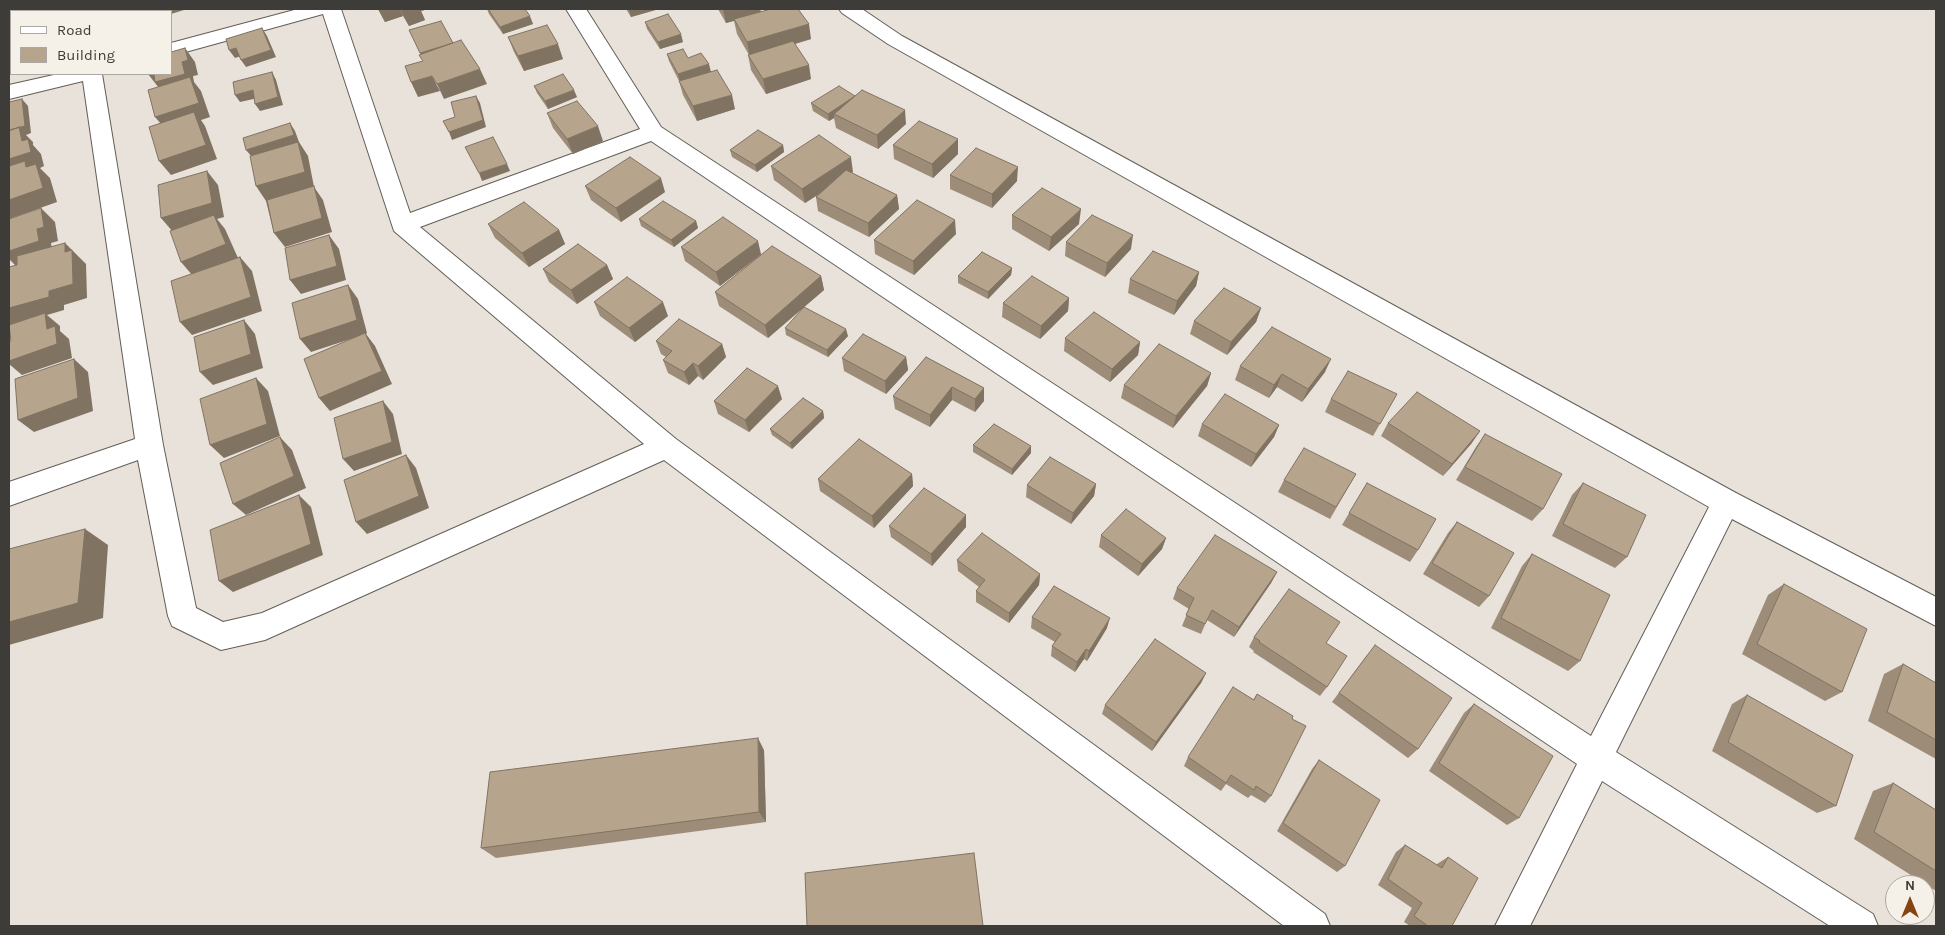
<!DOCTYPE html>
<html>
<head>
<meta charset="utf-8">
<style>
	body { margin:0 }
	#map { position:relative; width:1945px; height:935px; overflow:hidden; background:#e8e2db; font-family:Karla,sans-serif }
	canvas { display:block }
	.frame { position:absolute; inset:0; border:10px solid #3e3c39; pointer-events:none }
	.legend { position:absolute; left:10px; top:10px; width:162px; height:65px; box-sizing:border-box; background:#f5f0e8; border:1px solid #aca8a2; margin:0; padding:6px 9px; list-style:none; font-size:15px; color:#3e3c39 }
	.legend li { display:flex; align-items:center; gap:10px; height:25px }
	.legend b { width:25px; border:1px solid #aca8a2 }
	.north { position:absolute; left:1885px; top:875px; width:50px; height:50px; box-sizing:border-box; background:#f5f0e8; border:1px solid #aca8a2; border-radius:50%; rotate:0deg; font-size:14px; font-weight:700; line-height:20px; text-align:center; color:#3e3c39 }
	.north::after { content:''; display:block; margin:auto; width:18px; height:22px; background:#864510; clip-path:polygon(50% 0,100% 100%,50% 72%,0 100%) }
</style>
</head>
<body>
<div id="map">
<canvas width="1945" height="935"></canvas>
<div class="frame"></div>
<ul class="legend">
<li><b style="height:6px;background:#fff"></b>Road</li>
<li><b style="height:14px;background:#b7a48c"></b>Building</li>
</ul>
<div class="north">N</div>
</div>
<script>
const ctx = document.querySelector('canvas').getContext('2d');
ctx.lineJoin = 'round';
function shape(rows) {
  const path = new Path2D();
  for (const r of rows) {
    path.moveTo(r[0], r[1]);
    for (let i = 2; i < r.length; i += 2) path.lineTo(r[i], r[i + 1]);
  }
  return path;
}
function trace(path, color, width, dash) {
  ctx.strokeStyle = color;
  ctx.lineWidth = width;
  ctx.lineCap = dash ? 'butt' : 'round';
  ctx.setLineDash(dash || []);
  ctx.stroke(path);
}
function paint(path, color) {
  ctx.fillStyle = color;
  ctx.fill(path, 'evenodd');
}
const minor = shape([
	[10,9,30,9,30,11,11,13,10,9],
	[298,9,341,9,410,213,640,129,566,9,586,9,661,127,1591,736,1709,507,888,44,842,13,839,9,862,9,902,36,1736,493,1936,597,1936,626,1732,519,1616,752,1873,914,1878,926,1830,926,1602,781,1530,926,1495,926,1577,764,651,141,420,227,676,439,1325,914,1330,926,1284,926,664,460,265,640,221,650,172,626,168,616,138,460,9,506,9,482,135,439,83,81,9,99,9,85,58,74,102,74,163,445,196,608,223,622,262,613,644,444,394,231,323,14,171,56,171,43,298,9]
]);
trace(minor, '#635e57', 2);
paint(minor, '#fff');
paint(shape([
	[378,9,428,9,421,11,425,20,409,26,403,16,385,22],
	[487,9,525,9,533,24,503,34,489,14],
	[626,9,659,9,631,17],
	[718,9,760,9,761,12,811,39,795,44,811,79,766,94,751,70,748,55,749,55,737,34,734,21,726,23],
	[645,22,683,42,660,49,647,29],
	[508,37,563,59,524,71,514,52],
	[667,54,688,58,711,72,735,109,697,121,683,95,679,81,669,61],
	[534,86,577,97,548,109,537,93],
	[855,96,906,124,878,149,836,128,834,118,829,121,813,111,811,103],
	[547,113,603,141,573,154,553,128],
	[783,145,784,152,757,172,732,157,730,150],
	[893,145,958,154,933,178,894,159],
	[771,166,853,172,851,173,897,195,899,209,869,237,818,211,816,197,821,193,805,203,774,180],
	[950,175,1017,181,992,208,950,189],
	[585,186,665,192,621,222,591,200],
	[1012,215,1079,224,1049,251,1012,229],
	[639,219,696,221,698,228,674,247,641,226],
	[488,224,559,230,565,244,529,267,495,238],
	[956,234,914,275,875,254,874,240],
	[1066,242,1131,249,1105,277,1065,256],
	[681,247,761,254,821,276,824,290,768,338,719,306,715,292,757,258,720,286,685,261],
	[607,265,613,279,577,304,549,282,543,269],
	[1012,268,1011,275,988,299,958,283,958,276],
	[1199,272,1196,286,1174,315,1128,293,1130,279],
	[1069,298,1068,311,1040,339,1002,317,1003,303],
	[594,302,668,316,635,342,600,316],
	[1261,308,1256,322,1227,355,1190,334,1194,321],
	[785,328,848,336,828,357,786,335],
	[1065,338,1140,342,1138,355,1110,382,1064,351],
	[656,341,722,344,726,357,703,380,698,376,689,385,668,373,663,360,666,357,661,354],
	[906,357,908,370,886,394,844,371,842,358],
	[926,357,984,388,984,401,975,412,952,400,930,427,895,409,893,396],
	[1240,366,1325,372,1302,402,1277,387,1269,398,1235,380],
	[1211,373,1207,386,1173,428,1121,398,1124,385],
	[1397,394,1373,436,1325,412,1331,399],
	[782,399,749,432,718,414,714,401],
	[823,411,824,418,792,449,772,435,770,429],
	[1388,423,1480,431,1471,444,1443,476,1381,436],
	[1202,424,1279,425,1274,437,1251,467,1198,436],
	[1485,434,1543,509,1532,521,1456,480,1476,447],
	[973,445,1031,446,1031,453,1012,475,973,452],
	[912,474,913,486,874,528,820,491,818,479],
	[1356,474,1330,519,1278,492,1284,480],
	[1367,483,1418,550,1410,562,1342,525],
	[1583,483,1627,557,1615,568,1552,536,1572,495],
	[1096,484,1094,496,1071,524,1026,497,1027,485],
	[1457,522,1489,596,1479,607,1423,574,1448,533],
	[889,526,966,527,932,566,891,537],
	[1101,535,1166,538,1162,549,1138,576,1099,547],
	[1532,554,1580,661,1568,671,1491,628,1522,566],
	[957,560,1040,574,1039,585,1009,623,976,602,976,591,979,587,958,571],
	[1277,572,1271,583,1234,637,1207,620,1201,634,1182,626,1189,609,1173,599,1177,588],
	[1784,584,1842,692,1825,701,1742,654,1768,595],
	[1032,617,1107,628,1087,661,1084,659,1075,672,1051,656,1052,646,1055,642,1031,628],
	[1254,637,1326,643,1327,687,1320,696,1253,652,1254,651,1249,647],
	[1367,655,1418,749,1408,758,1332,702],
	[1903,664,1936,683,1936,759,1868,721,1884,674],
	[1206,673,1201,683,1152,751,1102,714,1105,705],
	[1257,694,1292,719,1271,796,1265,803,1251,795,1248,798,1226,784,1221,791,1184,766,1188,757,1253,700],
	[1747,695,1836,806,1817,813,1712,751,1732,704],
	[1474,704,1519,818,1507,825,1429,771,1464,713],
	[764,750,766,822,496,858,481,848],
	[1319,760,1345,866,1337,872,1277,831,1312,769],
	[1893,783,1936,810,1936,891,1854,839,1873,791],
	[1405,845,1437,865,1437,864,1448,857,1452,926,1410,926,1404,922,1412,908,1378,885,1396,852]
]), '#9d8d78');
paint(shape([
	[125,9,184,9,184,10,171,14,171,11,125,11],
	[378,9,399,9,403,16,385,22],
	[409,9,428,9,421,11,425,20,409,26,401,11],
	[632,9,659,9,631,17,629,10],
	[723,9,760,9,761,13,726,23],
	[530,16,533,24,503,34,500,27],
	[809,24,811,39,750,57,747,42],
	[262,28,267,36,276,57,246,67,241,60],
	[681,34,683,42,660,49,658,42],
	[453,43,456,50,424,61,420,53],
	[558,44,563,59,524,71,518,56],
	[185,48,195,62,198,75,193,76,194,82,201,91,210,117,201,120,205,126,217,159,171,175,159,161,167,131,155,117,166,97,148,74,156,74,182,62],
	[236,48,241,56,235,58,229,50],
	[709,64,711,72,680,82,678,74],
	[809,65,811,79,766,94,763,79],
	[480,69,487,84,444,99,437,84],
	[272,72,276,80,283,105,260,111,255,104],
	[432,76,440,91,418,97,411,82],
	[253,90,258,98,240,102,235,95],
	[574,90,577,97,548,109,545,101],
	[732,95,735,109,697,121,693,106],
	[476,96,480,103,486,127,452,140,449,132],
	[855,96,834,114,834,118,829,121,828,114],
	[22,99,28,106,31,133,26,135,33,142,33,145,41,154,44,166,40,168,50,178,57,202,9,219,9,140],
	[905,110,906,124,878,149,877,135],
	[290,123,295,131,299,142,308,156,314,187,323,200,332,232,285,247,274,233,266,201,256,186,252,157,246,150],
	[598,126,603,141,573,154,567,139],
	[958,139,958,154,933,178,932,164],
	[783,145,784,152,757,172,755,165],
	[851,157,853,172,805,203,802,189],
	[507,164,510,171,482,181,479,173],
	[1018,167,1017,181,992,208,992,194],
	[207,171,218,185,224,217,217,219,225,229,238,258,193,276,181,262,173,232,161,218],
	[661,178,665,192,621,222,616,208],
	[897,195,899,209,869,237,868,223],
	[41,208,55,222,58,241,51,243,53,255,17,267,9,259,9,248,37,229],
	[1081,209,1079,224,1049,251,1051,237],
	[955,220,956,234,914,275,913,261],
	[696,221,698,228,674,247,671,240],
	[559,230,565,244,529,267,522,253],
	[329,235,339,249,346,280,301,294,290,280],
	[1133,235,1131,249,1105,277,1107,263],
	[758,241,761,254,720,286,716,272],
	[65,243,86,264,87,298,64,305,64,310,47,315,60,326,60,331,69,339,72,358,22,375,9,364,9,361,45,316,9,326,9,308,49,291,65,252],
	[240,257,252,271,262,311,192,335,180,322],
	[607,265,613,279,577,304,571,290],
	[1012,268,1011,275,988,299,988,292],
	[1199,272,1196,286,1174,315,1177,301],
	[821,276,824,290,768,338,765,325],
	[348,285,358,299,367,333,366,334,375,346,392,384,330,411,319,398,366,334,311,352,300,339],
	[1069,298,1068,311,1040,339,1041,326],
	[663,302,668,316,635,342,629,328],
	[1261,308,1256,322,1227,355,1231,342],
	[244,320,255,334,263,368,213,385,200,372],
	[846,329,848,336,828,357,827,350],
	[1140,342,1138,355,1110,382,1112,369],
	[722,344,726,357,703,380,698,366],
	[906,357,908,370,886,394,885,381],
	[74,359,88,372,93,411,34,432,18,420],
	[1331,359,1325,372,1302,402,1308,389],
	[693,363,698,376,689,385,684,372],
	[1211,373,1207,386,1173,428,1176,416],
	[1282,374,1277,387,1269,398,1274,385],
	[256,378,268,391,280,436,224,458,210,445],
	[778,386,782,399,749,432,745,420],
	[952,387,952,400,930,427,930,415],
	[984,388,984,401,975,412,975,399],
	[383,401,393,414,402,454,354,471,343,459],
	[823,411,824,418,792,449,790,443],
	[1279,425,1274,437,1251,467,1256,454],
	[1480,431,1471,444,1443,476,1452,464],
	[280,437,292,450,306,488,246,515,233,504],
	[1031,446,1031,453,1012,475,1012,469],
	[406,455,416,468,429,508,367,534,356,522],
	[912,474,913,486,874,528,872,516],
	[1096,484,1094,496,1071,524,1073,513],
	[299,495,311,507,323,555,233,592,219,581],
	[966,515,966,527,932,566,931,554],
	[85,529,108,545,103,618,9,645,9,622],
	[1166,538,1162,549,1138,576,1142,564],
	[1277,572,1271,583,1234,637,1239,627],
	[1040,574,1039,585,1009,623,1009,613],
	[1110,618,1107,628,1087,661,1089,651],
	[1086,649,1084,659,1075,672,1077,662],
	[1206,673,1201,683,1152,751,1156,742],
	[758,738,764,750,766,822,759,812]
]), '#807362');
const building = shape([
	[87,9,126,9,125,9,125,11,88,11,87,9],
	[400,9,409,9,401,11,400,9],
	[488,9,525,9,530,16,500,27,488,9],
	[771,9,798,9,809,24,747,42,734,19,771,9],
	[668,14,681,34,658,42,645,22,668,14],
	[441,21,453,43,420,53,409,30,441,21],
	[547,25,558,44,518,56,508,37,547,25],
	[262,28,271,50,241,60,236,48,229,50,226,39,262,28],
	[461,40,480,69,437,84,432,76,411,82,405,66,423,61,419,55,461,40],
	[793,41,809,65,763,79,748,55,793,41],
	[185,48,188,60,182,62,185,74,155,82,154,74,171,74,171,52,185,48],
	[683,49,688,58,701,53,709,64,678,74,667,54,683,49],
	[717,70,732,95,693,106,679,81,717,70],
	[272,72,278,97,255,104,253,90,235,95,233,82,272,72],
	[563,74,574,90,545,101,534,86,563,74],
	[190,77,199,103,155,117,148,90,190,77],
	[839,86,855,96,828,114,811,103,839,86],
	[862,90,905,110,877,135,834,114,862,90],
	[476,96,483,120,449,132,443,121,455,117,451,102,476,96],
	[22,99,25,126,9,130,9,102,22,99],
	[577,101,598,126,567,139,547,113,577,101],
	[194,112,206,145,159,161,149,127,194,112],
	[919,121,958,139,932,164,893,145,919,121],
	[290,123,294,135,246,150,243,138,290,123],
	[19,127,22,141,28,139,31,152,9,159,9,131,19,127],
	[758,130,783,145,755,165,730,150,758,130],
	[819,135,851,157,802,189,771,166,819,135],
	[493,137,507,164,479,173,465,147,493,137],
	[298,142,305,172,256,186,250,156,298,142],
	[976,148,1018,167,992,194,950,175,976,148],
	[630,157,661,178,616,208,585,186,630,157],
	[25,161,26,167,36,164,43,188,9,200,9,166,25,161],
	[846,170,897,195,868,223,816,197,846,170],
	[207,171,212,203,161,218,158,185,207,171],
	[314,186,322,218,274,233,267,200,314,186],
	[1042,188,1081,209,1051,237,1012,215,1042,188],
	[917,200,955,220,913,261,874,240,917,200],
	[663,201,696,221,671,240,639,219,663,201],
	[524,202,559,230,522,253,488,224,524,202],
	[41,208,44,227,37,229,39,241,9,251,9,219,41,208],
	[214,215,226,244,181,262,170,231,214,215],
	[1092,215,1133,235,1107,263,1066,242,1092,215],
	[723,217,758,241,716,272,681,247,723,217],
	[329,235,337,266,290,280,285,248,329,235],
	[65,243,65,252,72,250,73,284,49,291,49,297,9,308,9,267,17,265,17,256,65,243],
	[578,244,607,265,571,290,543,269,578,244],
	[772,246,821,276,765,325,715,292,772,246],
	[1153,251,1199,272,1177,301,1130,279,1153,251],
	[982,252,1012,268,988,292,958,276,982,252],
	[240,257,251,297,180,322,171,281,240,257],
	[1032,276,1069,298,1041,326,1003,303,1032,276],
	[627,277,663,302,629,328,594,302,627,277],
	[348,285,357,320,300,339,292,303,348,285],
	[1224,288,1261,308,1231,342,1194,321,1224,288],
	[804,307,846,329,827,350,785,328,804,307],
	[1094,312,1140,342,1112,369,1065,338,1094,312],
	[45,313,47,329,55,326,57,344,9,361,9,342,11,341,9,325,45,313],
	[679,319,722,344,698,366,693,363,684,372,663,360,672,351,656,341,679,319],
	[244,320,251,354,200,372,194,337,244,320],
	[1272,327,1331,359,1308,389,1282,374,1274,385,1240,366,1272,327],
	[365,333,382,371,319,398,304,359,365,333],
	[863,334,906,357,885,381,842,358,863,334],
	[1159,344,1211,373,1176,416,1124,385,1159,344],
	[926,357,984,388,975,399,952,387,930,415,893,396,926,357],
	[74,359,78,398,18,420,15,379,74,359],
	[747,368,778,386,745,420,714,401,747,368],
	[1348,371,1397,394,1380,424,1331,399,1348,371],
	[256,378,267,424,210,445,200,399,256,378],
	[1417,392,1480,431,1452,464,1388,423,1417,392],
	[1225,394,1279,425,1256,454,1202,424,1225,394],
	[803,398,823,411,790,443,770,429,803,398],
	[383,401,392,442,343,459,334,418,383,401],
	[994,424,1031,446,1012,469,973,445,994,424],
	[1485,434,1562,474,1543,509,1465,467,1485,434],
	[280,437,294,476,233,504,220,463,280,437],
	[859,439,912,474,872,516,818,479,859,439],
	[1304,448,1356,474,1336,507,1284,480,1304,448],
	[406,455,419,496,356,522,344,480,406,455],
	[1050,457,1096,484,1073,513,1027,485,1050,457],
	[1367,483,1436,519,1418,550,1349,513,1367,483],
	[1583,483,1646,515,1627,557,1563,524,1583,483],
	[924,488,966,515,931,554,889,526,924,488],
	[299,495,311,544,219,581,210,530,299,495],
	[1126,509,1166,538,1142,564,1101,535,1126,509],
	[1457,522,1514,553,1489,596,1432,563,1457,522],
	[85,529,78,603,9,622,9,549,85,529],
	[982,533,1040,574,1009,613,976,591,985,580,957,560,982,533],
	[1215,535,1277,572,1239,627,1212,610,1205,624,1186,615,1194,598,1177,588,1215,535],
	[1532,554,1610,595,1580,661,1501,618,1532,554],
	[1784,584,1867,629,1842,692,1757,644,1784,584],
	[1054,586,1110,618,1089,651,1086,649,1077,662,1052,646,1061,634,1032,617,1054,586],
	[1289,589,1340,622,1326,643,1347,656,1327,687,1259,642,1260,641,1254,637,1289,589],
	[1155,639,1206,673,1156,742,1105,705,1155,639],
	[1375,645,1452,698,1418,749,1339,693,1375,645],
	[1903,664,1936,683,1936,740,1887,712,1903,664],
	[1233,687,1254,700,1257,694,1293,716,1292,719,1306,726,1271,796,1256,786,1254,790,1231,775,1226,783,1188,757,1233,687],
	[1747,695,1853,755,1836,806,1728,742,1747,695],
	[1474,704,1553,756,1519,818,1439,763,1474,704],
	[758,738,759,812,481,848,490,772,758,738],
	[1319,760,1380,800,1345,866,1283,823,1319,760],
	[1893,783,1936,810,1936,871,1874,832,1893,783],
	[1405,845,1442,868,1448,857,1478,878,1452,926,1428,926,1414,916,1422,903,1388,879,1405,845],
	[974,853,983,926,807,926,805,873,974,853]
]);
paint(building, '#b7a48c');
trace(building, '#807362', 1);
</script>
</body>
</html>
